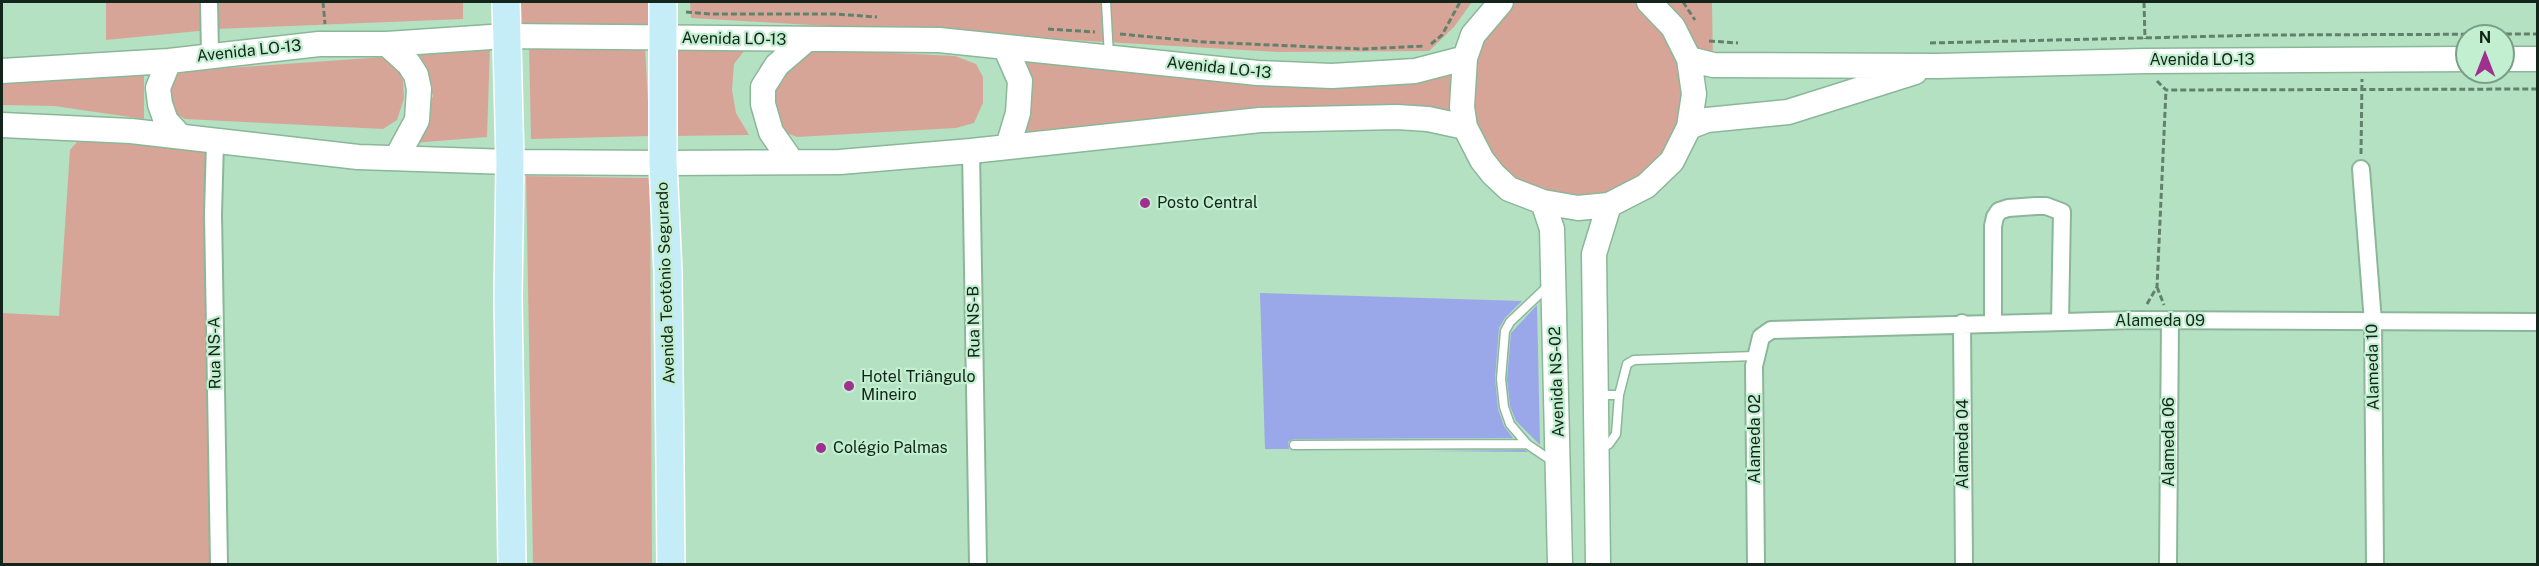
<!DOCTYPE html>
<html>
<head>
<meta charset="utf-8">
<style>
	body { margin:0 }
	#map { position:relative; width:2539px; height:566px; overflow:hidden; background:#b4e1c2; font-family:"Public Sans",sans-serif }
	canvas { display:block }
	.frame { position:absolute; inset:0; border:3px solid #13251a; pointer-events:none }
	.north { position:absolute; left:2455px; top:24px; width:60px; height:60px; box-sizing:border-box; background:#c1efcf; border:2px solid #7b9e87; border-radius:50%; rotate:0deg; font-size:16px; font-weight:700; line-height:24px; text-align:center; color:#13251a }
	.north::after { content:''; display:block; margin:auto; width:21px; height:27px; background:#a0308e; clip-path:polygon(50% 0,100% 100%,50% 72%,0 100%) }
</style>
</head>
<body>
<div id="map">
<canvas width="2539" height="566"></canvas>
<div class="frame"></div>
<div class="north">N</div>
</div>
<script>
const ctx = document.querySelector('canvas').getContext('2d');
ctx.lineJoin = 'round';
function paint(path, color) {
  ctx.fillStyle = color;
  ctx.fill(path, 'evenodd');
}
function shape(rows) {
  const path = new Path2D();
  for (const r of rows) {
    path.moveTo(r[0], r[1]);
    for (let i = 2; i < r.length; i += 2) path.lineTo(r[i], r[i + 1]);
  }
  return path;
}
function trace(path, color, width, dash) {
  ctx.strokeStyle = color;
  ctx.lineWidth = width;
  ctx.lineCap = dash ? 'butt' : 'round';
  ctx.setLineDash(dash || []);
  ctx.stroke(path);
}
function label(font, color, halo, rows, align = 'center') {
  ctx.font = font + ' "Public Sans",sans-serif';
  ctx.lineWidth = 4.5;
  ctx.setLineDash([]);
  ctx.textBaseline = 'middle';
  ctx.strokeStyle = halo;
  ctx.fillStyle = color;
  for (const [text, x, y, turn = 0] of rows) {
    ctx.save();
    ctx.translate(x, y);
    ctx.rotate((+turn || 0) * Math.PI / 180);
    ctx.textAlign = isNaN(turn) ? turn : align;
    if (halo) ctx.strokeText(text, 0, 0);
    ctx.fillText(text, 0, 0);
    ctx.restore();
  }
}
paint(shape([
	[106,2,208,2,209,30,106,40],
	[215,2,463,2,463,19,216,29],
	[508,2,663,2,663,38,509,27],
	[690,2,1472,2,1454,27,1429,51,1278,52,691,18],
	[1503,2,1712,2,1713,65,1690,59,1672,161,1632,196,1543,202,1482,160,1465,127,1380,117,1008,146,1009,60,1109,56,1290,80,1465,58],
	[529,45,645,48,650,136,531,139],
	[490,46,487,137,413,143,433,96,418,48],
	[748,46,734,64,732,90,736,113,749,135,672,136,670,48],
	[794,48,955,56,976,64,983,77,983,103,974,123,956,128,797,137,773,128,755,86,761,64,778,51],
	[384,57,396,65,403,80,404,98,397,120,383,129,185,119,171,111,167,95,170,77,186,71],
	[144,71,144,119,54,106,2,105,2,78],
	[89,128,215,142,218,564,2,564,2,313,59,316,70,150],
	[526,176,650,178,652,564,533,564]
]), '#d7a597');
paint(shape([
	[1260,293,1522,301,1505,318,1499,328,1495,378,1498,409,1504,426,1513,438,1294,439,1288,442,1289,449,1265,449],
	[1537,305,1540,445,1516,421,1510,406,1507,379,1511,333],
	[1525,450,1528,452,1428,451]
]), '#9aa7e9');
const lane = shape([
	[1106,2,1109,56],
	[1549,285,1510,322,1505,331,1501,379,1504,407,1510,424,1527,444,1555,463],
	[1599,395,1619,395,1627,364,1634,360,1755,356],
	[1294,445,1527,444],
	[1600,449,1609,444,1616,434,1619,395]
]);
const street = shape([
	[209,2,210,54],
	[215,142,213,214,219,564],
	[971,151,978,564],
	[2361,169,2373,322,2375,564],
	[1993,322,1993,226,1995,217,1999,211,2008,208,2036,206,2046,206,2062,212,2060,322],
	[1962,323,1964,564],
	[1756,564,1754,366,1761,337,1771,330,2136,320,2538,322],
	[2168,564,2170,320]
]);
const secondary = shape([
	[1501,2,1473,35,1465,58,1462,107,1465,127,1482,160,1493,174,1509,189,1543,202,1578,208,1609,205,1646,186,1672,161,1689,127,1694,94,1689,59,1673,27,1649,2],
	[387,44,409,64,416,75,419,89,417,120,397,157],
	[1006,49,1020,81,1018,113,1008,146],
	[1689,59,1713,65,1938,66,2146,61,2467,59],
	[2503,59,2538,59],
	[169,61,158,88,160,104,166,121,179,135],
	[2,71,169,61,319,44,387,44,506,36,939,40,1258,73,1332,76,1415,71,1465,58],
	[2,125,131,131,358,157,510,162,663,163,840,162,971,151,1260,120,1397,117,1428,119,1465,127],
	[1689,127,1707,120,1788,112,1915,72],
	[792,162,771,132,763,104,763,87,777,65,805,41],
	[1543,202,1552,229,1560,564],
	[1598,564,1594,254,1609,205]
]);
const primary = shape([
	[506,2,510,162,508,297,512,564],
	[663,2,663,163,668,272,671,564]
]);
trace(lane, '#8bb799', 11);
trace(street, '#8bb799', 20);
trace(secondary, '#8bb799', 27);
trace(primary, '#fff', 30);
trace(shape([
	[323,2,325,24],
	[1683,2,1695,20],
	[2144,2,2145,39],
	[686,12,710,14,835,14,877,17],
	[1048,29,1095,32],
	[1120,34,1204,42,1362,49,1425,46],
	[1709,41,1738,43],
	[1930,43,2265,35,2538,34],
	[1431,44,1442,35,1460,2],
	[2157,81,2166,90,2538,89],
	[2361,154,2362,79],
	[2157,287,2164,305],
	[2147,304,2157,287,2166,90]
]), '#62816d', 3, [6, 3]);
trace(lane, '#fff', 8);
trace(street, '#fff', 16);
trace(secondary, '#fff', 24);
trace(primary, '#c5edf7', 27);
for (const [x, y, r, color] of [
	[1145,203,6,"#a0308e"],
	[849,386,6,"#a0308e"],
	[821,448,6,"#a0308e"]
]) {
  const dot = new Path2D();
  dot.arc(x, y, r, 0, 2 * Math.PI);
  ctx.fillStyle = color;
  ctx.fill(dot);
  trace(dot, '#c1efcf', 2);
}
label('16px', '#13251a', '#c1efcf', [
	["Avenida LO-13",734,39,1],
	["Avenida LO-13",249,51,-6],
	["Avenida LO-13",2202,60],
	["Avenida LO-13",1219,68,6],
	["Avenida Teotônio Segurado",666,283,-92],
	["Alameda 09",2160,321],
	["Rua NS-B",974,322,-91],
	["Rua NS-A",215,353,-91],
	["Alameda 10",2373,367,-91],
	["Avenida NS-02",1557,382,-92],
	["Alameda 02",1755,439,-90],
	["Alameda 06",2169,442,-90],
	["Alameda 04",1963,444,-90]
]);
label('16px', '#13251a', '#c1efcf', [
	["Posto Central",1157,203],
	["Hotel Triângulo",861,377],
	["Mineiro",861,395],
	["Colégio Palmas",833,448]
], 'left');
</script>
</body>
</html>
